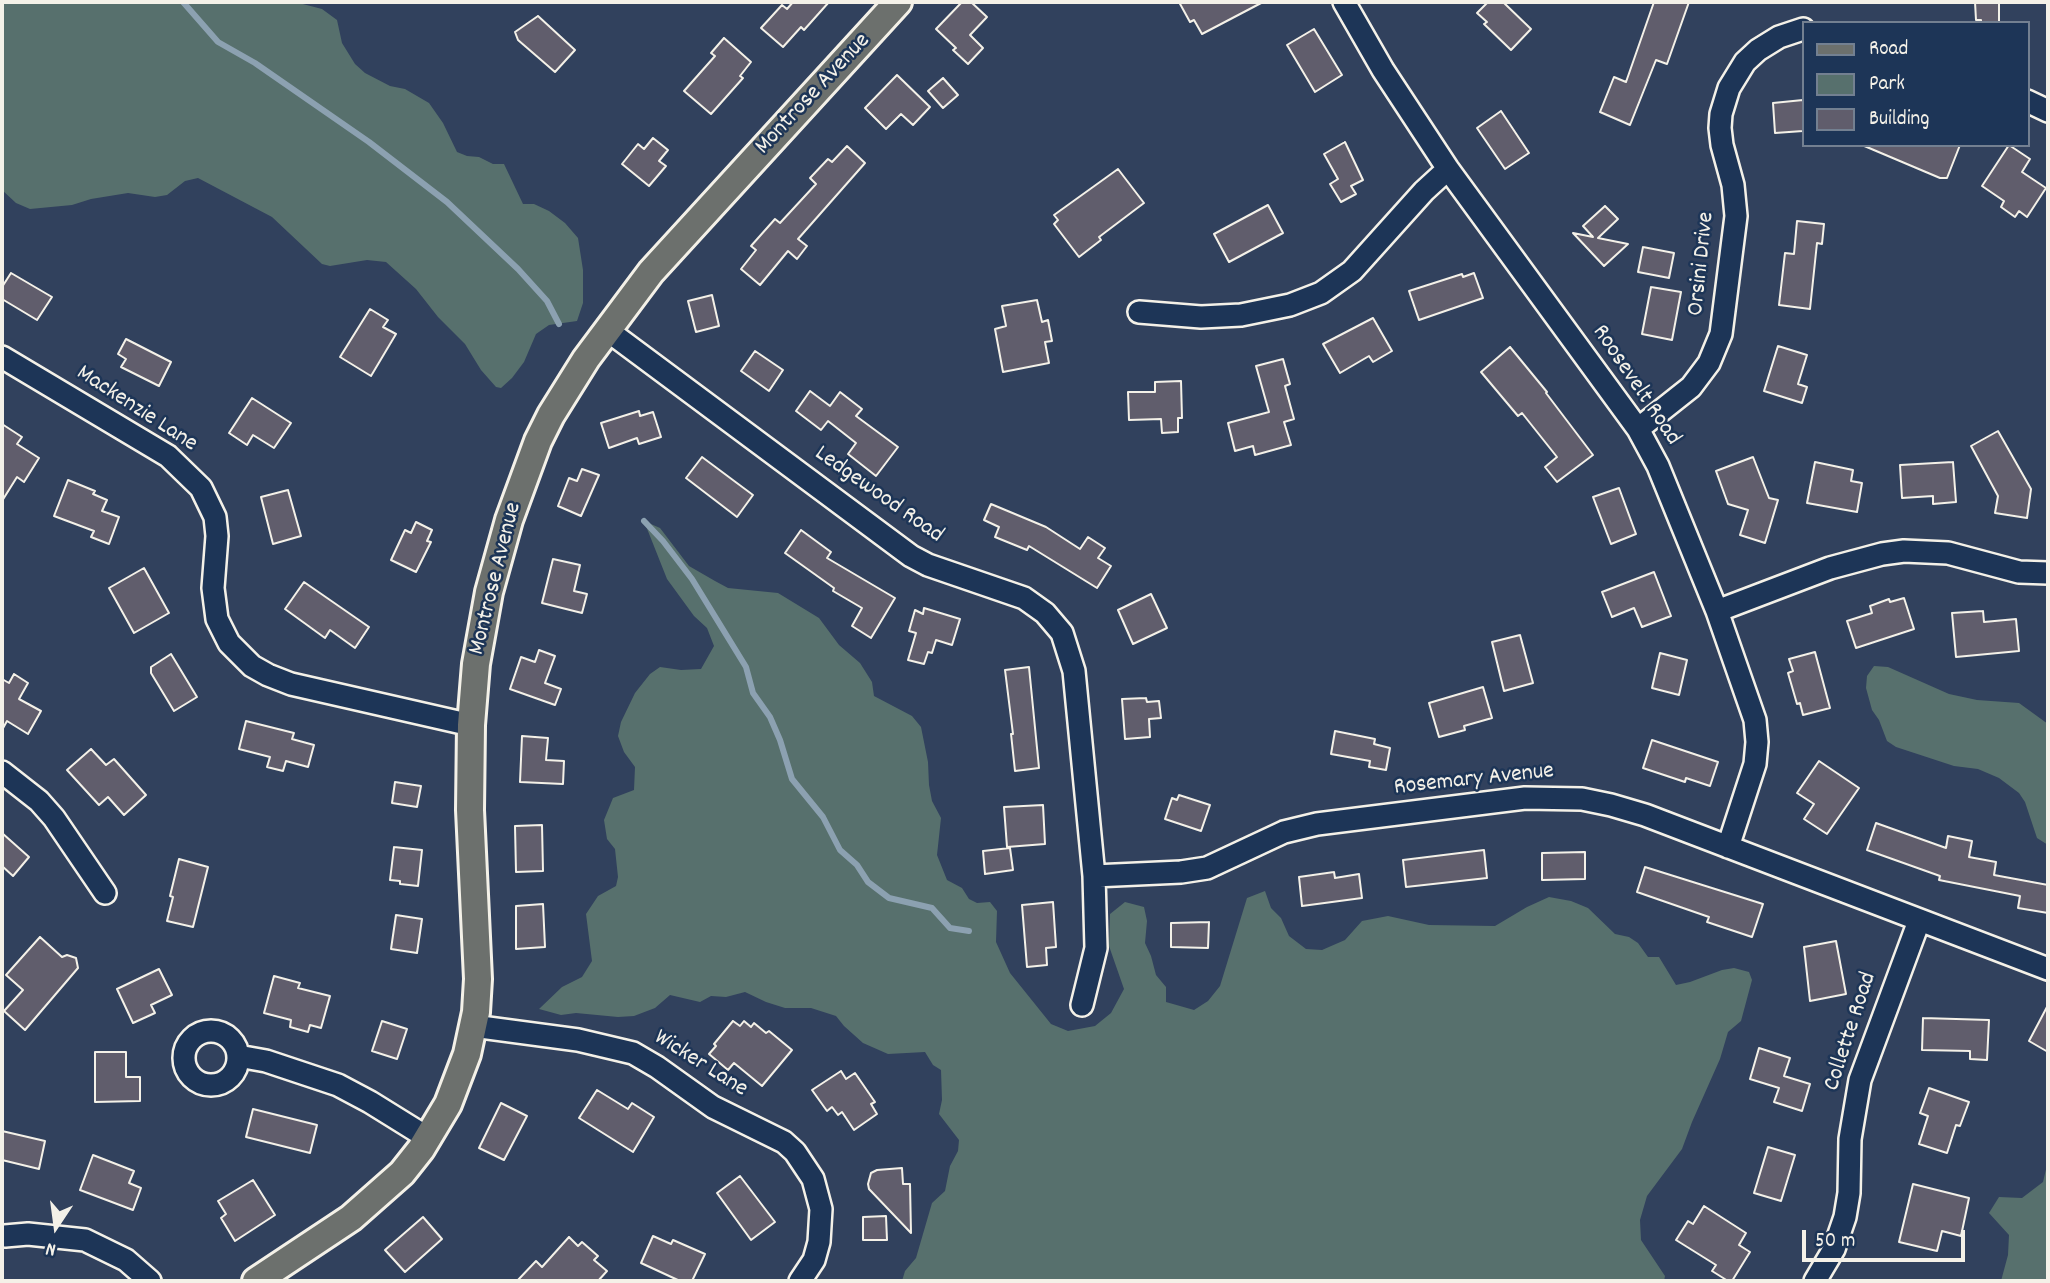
<!DOCTYPE html>
<html>
<head>
<meta charset="utf-8">
<style>
	body { margin:0 }
	#map { position:relative; width:2050px; height:1283px; overflow:hidden; background:#31415d; font-family:Dekko,sans-serif }
	canvas { display:block }
	.frame { position:absolute; inset:0; border:4px solid #f4f1e8; pointer-events:none }
	.legend { position:absolute; left:1802px; top:21px; width:228px; height:126px; box-sizing:border-box; background:#1d3557; border:2px solid #738091; margin:0; padding:9px 12px; list-style:none; font-size:21px; color:#f4f1e8 }
	.legend li { display:flex; align-items:center; gap:14px; height:35px }
	.legend b { width:35px; border:2px solid #738091 }
	.north { position:absolute; left:21px; top:1192px; width:70px; height:70px; -webkit-text-stroke:5px #1d3557; paint-order:stroke; rotate:193deg; font-size:19px; font-weight:700; line-height:28px; text-align:center; color:#f4f1e8 }
	.north::after { content:''; display:block; margin:auto; width:24px; height:32px; background:#f4f1e8; clip-path:polygon(50% 0,100% 100%,50% 72%,0 100%) }
	.scale { position:absolute; left:1802px; top:1230px; width:163px; height:32px; box-sizing:border-box; border:4px solid #f4f1e8; border-top:0; padding-left:9px; font-size:21px; line-height:24px; white-space:nowrap; color:#f4f1e8; -webkit-text-stroke:5px #1d3557; paint-order:stroke }
</style>
</head>
<body>
<div id="map">
<canvas width="2050" height="1283"></canvas>
<div class="frame"></div>
<ul class="legend">
<li><b style="height:9px;background:#6c706d"></b>Road</li>
<li><b style="height:19px;background:#57706d"></b>Park</li>
<li><b style="height:19px;background:#605d6c"></b>Building</li>
</ul>
<div class="north">N</div>
<div class="scale">50 m</div>
</div>
<script>
const ctx = document.querySelector('canvas').getContext('2d');
ctx.lineJoin = 'round';
function paint(path, color) {
  ctx.fillStyle = color;
  ctx.fill(path, 'evenodd');
}
function shape(rows) {
  const path = new Path2D();
  for (const r of rows) {
    if (r.length === 3) {
      path.moveTo(r[0] + r[2], r[1]);
      path.arc(r[0], r[1], r[2], 0, 2 * Math.PI);
      continue;
    }
    path.moveTo(r[0], r[1]);
    for (let i = 2; i < r.length; i += 2) path.lineTo(r[i], r[i + 1]);
  }
  return path;
}
function trace(path, color, width, dash) {
  ctx.strokeStyle = color;
  ctx.lineWidth = width;
  ctx.lineCap = dash ? 'butt' : 'round';
  ctx.setLineDash(dash || []);
  ctx.stroke(path);
}
function label(font, color, halo, rows, align = 'center') {
  ctx.font = font + ' Dekko,sans-serif';
  ctx.lineWidth = 5;
  ctx.setLineDash([]);
  ctx.textBaseline = 'middle';
  ctx.strokeStyle = halo;
  ctx.fillStyle = color;
  for (const [text, x, y, turn = 0] of rows) {
    ctx.save();
    ctx.translate(x, y);
    ctx.rotate((+turn || 0) * Math.PI / 180);
    ctx.textAlign = isNaN(turn) ? turn : align;
    if (halo) ctx.strokeText(text, 0, 0);
    ctx.fillText(text, 0, 0);
    ctx.restore();
  }
}
paint(shape([
	[2,2,295,2,322,9,337,20,342,43,355,64,365,73,390,86,405,89,429,103,443,123,457,152,467,156,479,157,493,164,504,164,523,204,534,204,549,211,565,223,578,238,583,270,583,303,577,321,549,325,536,334,524,362,512,378,501,388,496,387,481,370,465,344,438,317,416,289,386,262,367,260,330,266,322,264,272,217,198,178,185,181,167,195,155,197,128,193,91,199,72,205,30,209,16,203,2,190],
	[644,521,660,528,689,566,715,581,728,588,778,593,819,618,839,645,860,663,872,682,874,696,912,716,921,727,928,762,929,785,932,801,941,818,937,855,947,880,962,888,969,899,977,903,990,902,997,911,996,942,1010,973,1051,1024,1068,1031,1095,1026,1111,1013,1124,989,1109,946,1110,914,1125,902,1144,907,1147,921,1145,943,1151,956,1156,975,1166,987,1166,1002,1194,1010,1208,1001,1220,986,1247,898,1265,891,1271,908,1281,918,1289,936,1306,949,1322,950,1345,940,1362,921,1388,916,1429,925,1495,926,1527,907,1549,897,1571,901,1588,908,1615,934,1629,937,1638,943,1648,957,1659,957,1676,985,1690,982,1722,970,1734,968,1749,972,1752,980,1741,1021,1728,1032,1720,1059,1692,1122,1682,1149,1647,1196,1640,1220,1641,1240,1665,1276,1664,1281,902,1281,905,1271,916,1258,932,1203,945,1191,950,1166,958,1151,959,1140,939,1114,942,1100,941,1070,933,1065,925,1052,888,1054,863,1043,844,1026,836,1016,811,1008,785,1008,766,1002,745,992,726,997,711,996,700,1002,670,995,655,1008,634,1016,618,1017,576,1013,561,1015,539,1009,562,987,582,977,592,961,586,914,598,896,616,886,618,877,615,849,607,839,604,820,613,798,634,790,635,767,624,752,618,736,621,722,635,693,650,674,660,667,681,670,701,669,714,646,707,628,694,616,667,579],
	[1874,666,1888,667,1949,694,1977,700,2019,703,2048,724,2048,845,2037,838,2025,802,2019,793,1999,778,1978,769,1954,766,1896,747,1887,741,1879,720,1872,710,1866,688,1867,676],
	[2048,1161,2048,1281,2001,1281,2008,1255,2009,1235,1989,1213,1999,1197,2022,1198,2043,1182]
]), '#57706d');
trace(shape([
	[183,2,218,42,255,63,369,142,447,202,518,269,547,301,559,324],
	[644,521,663,541,692,579,746,667,753,693,770,717,780,740,792,779,823,817,840,850,857,865,868,882,889,898,932,908,950,928,969,931]
]), '#8ca1b1', 6);
const building = shape([
	[793,2,829,2,804,30,801,27,783,47,761,28,782,5,787,9,793,2],
	[962,2,971,2,987,17,970,35,983,48,968,64,953,50,956,48,936,29,962,2],
	[1179,2,1263,2,1202,34,1194,20,1190,22,1179,2],
	[1488,2,1503,2,1531,29,1511,50,1484,24,1487,22,1477,13,1488,2],
	[1654,2,1689,2,1667,64,1656,60,1630,125,1600,112,1614,77,1626,82,1654,2],
	[1975,2,1999,2,1999,23,1981,23,1981,20,1976,20,1975,2],
	[538,16,575,50,555,72,518,40,515,32,538,16],
	[1314,29,1342,75,1315,92,1287,45,1314,29],
	[724,38,751,62,740,76,743,78,711,114,684,91,715,56,711,53,724,38],
	[897,75,930,107,913,125,901,114,886,129,865,108,897,75],
	[943,78,958,95,943,108,928,91,943,78],
	[1803,100,1803,131,1775,133,1773,103,1803,100],
	[1501,111,1529,153,1505,169,1477,128,1501,111],
	[653,138,668,150,659,161,666,166,649,186,622,164,638,144,644,149,653,138],
	[1345,142,1363,180,1351,186,1356,194,1341,202,1330,184,1338,179,1324,154,1345,142],
	[1862,145,1960,145,1947,178,1940,178,1862,145],
	[2009,145,2030,159,2022,172,2046,188,2027,217,2019,211,2015,217,2001,207,2004,201,1982,186,2009,145],
	[847,146,865,163,798,239,807,246,797,259,788,251,760,285,741,269,756,250,751,246,775,219,780,223,816,184,810,178,828,159,832,162,847,146],
	[1118,169,1144,203,1099,237,1101,240,1079,257,1054,224,1058,220,1054,215,1118,169],
	[1268,205,1283,233,1229,262,1214,234,1268,205],
	[1605,206,1618,219,1598,238,1628,244,1604,266,1573,233,1593,237,1583,226,1605,206],
	[1797,221,1824,224,1822,244,1817,243,1810,309,1779,305,1785,253,1794,254,1797,221],
	[1643,247,1674,253,1669,278,1638,272,1643,247],
	[11,273,52,297,37,320,2,299,2,287,11,273],
	[1474,273,1483,298,1419,320,1409,291,1462,274,1463,277,1474,273],
	[1651,287,1681,292,1672,340,1642,334,1651,287],
	[712,295,719,326,696,332,688,301,712,295],
	[1037,300,1042,322,1048,320,1052,341,1045,342,1049,363,1003,372,995,329,1006,326,1002,306,1037,300],
	[370,309,388,320,383,327,396,334,371,376,340,357,370,309],
	[1373,318,1392,351,1373,362,1369,356,1340,373,1323,344,1373,318],
	[126,339,171,362,159,386,121,367,126,359,118,354,126,339],
	[1778,346,1807,355,1798,384,1807,387,1802,403,1764,391,1778,346],
	[1510,347,1547,392,1546,393,1593,455,1557,482,1545,467,1557,457,1522,413,1518,416,1481,372,1510,347],
	[755,351,783,370,769,391,741,371,755,351],
	[1283,359,1290,384,1285,386,1294,419,1284,422,1291,445,1255,455,1253,446,1235,451,1228,423,1269,412,1256,366,1283,359],
	[1181,381,1182,418,1178,418,1178,432,1162,433,1161,419,1129,420,1128,392,1155,392,1155,382,1181,381],
	[810,391,830,406,840,392,862,409,856,416,898,447,876,476,848,454,856,443,828,421,821,430,796,411,810,391],
	[252,398,291,423,274,448,253,435,247,445,229,433,252,398],
	[639,411,640,416,653,412,661,437,639,444,637,438,609,448,601,423,639,411],
	[2,424,22,437,17,444,39,458,24,482,17,477,2,501,2,424],
	[1998,431,2031,489,2027,518,1995,513,1998,496,1971,446,1998,431],
	[702,457,753,495,737,517,686,478,702,457],
	[1753,457,1769,498,1778,500,1765,543,1740,535,1748,510,1728,504,1716,471,1753,457],
	[1815,462,1853,470,1851,481,1862,483,1857,512,1807,503,1815,462],
	[1953,462,1956,502,1933,504,1933,496,1902,498,1900,465,1953,462],
	[582,469,599,475,581,516,558,506,569,478,577,481,582,469],
	[68,480,95,491,93,494,107,500,102,511,119,517,109,544,91,537,94,531,54,516,68,480],
	[1619,488,1636,534,1611,544,1593,497,1619,488],
	[288,490,301,536,273,544,261,497,288,490],
	[991,504,1046,527,1080,549,1088,537,1105,548,1098,558,1111,566,1097,588,1029,546,1027,550,995,537,999,527,984,520,991,504],
	[416,522,432,530,427,541,431,542,416,572,391,560,405,530,411,533,416,522],
	[801,530,831,552,827,558,895,598,871,638,852,626,862,608,833,591,834,588,785,553,801,530],
	[553,559,580,565,574,591,587,594,582,613,542,603,553,559],
	[144,568,169,613,134,633,109,588,144,568],
	[1654,572,1671,616,1642,627,1634,608,1612,617,1602,592,1654,572],
	[304,582,369,627,355,648,330,630,325,638,285,609,304,582],
	[1151,594,1167,628,1133,644,1118,610,1151,594],
	[1904,598,1914,629,1856,648,1847,621,1872,613,1870,606,1889,599,1890,602,1904,598],
	[924,608,960,619,952,645,936,640,932,653,928,652,924,664,908,660,916,633,909,631,915,610,923,614,924,608],
	[1983,611,1984,622,2016,619,2019,651,1956,657,1952,613,1983,611],
	[1520,635,1533,683,1504,691,1492,642,1520,635],
	[539,650,555,656,545,683,561,689,555,705,510,689,521,657,535,662,539,650],
	[1815,652,1830,708,1803,715,1800,703,1797,704,1788,673,1793,671,1789,659,1815,652],
	[1660,653,1687,660,1679,695,1652,688,1660,653],
	[171,654,197,697,174,711,151,673,151,667,171,654],
	[1029,667,1039,768,1015,771,1011,734,1013,734,1005,670,1029,667],
	[14,674,28,683,19,699,41,711,28,734,7,721,2,730,2,679,9,683,14,674],
	[1483,687,1492,718,1464,726,1465,730,1439,737,1429,703,1483,687],
	[1146,698,1147,702,1159,701,1161,718,1149,719,1150,737,1125,739,1122,699,1146,698],
	[246,721,294,733,292,739,314,745,308,767,286,761,283,771,267,767,270,757,239,749,246,721],
	[1335,731,1375,739,1374,744,1390,748,1386,770,1369,767,1370,761,1331,754,1335,731],
	[522,736,548,738,546,760,564,761,563,784,520,782,522,736],
	[1652,740,1718,762,1710,786,1686,778,1685,782,1643,768,1652,740],
	[91,749,106,765,114,759,146,795,124,815,108,797,99,805,67,770,91,749],
	[1819,761,1859,788,1827,834,1804,819,1814,804,1797,793,1819,761],
	[395,782,421,786,417,807,392,803,395,782],
	[1179,795,1210,805,1201,831,1165,819,1172,798,1177,800,1179,795],
	[1043,805,1045,844,1007,847,1004,807,1043,805],
	[1876,823,1946,848,1948,836,1972,841,1969,857,1996,862,1994,875,2048,885,2048,913,2018,908,2020,896,1939,880,1940,876,1867,850,1876,823],
	[542,825,543,871,516,872,515,826,542,825],
	[2,833,29,857,13,876,2,866,2,833],
	[394,847,422,850,418,886,400,884,400,881,390,880,394,847],
	[1010,848,1013,870,985,874,983,851,1010,848],
	[1484,850,1487,878,1406,887,1403,860,1484,850],
	[1585,852,1585,879,1542,880,1542,853,1585,852],
	[179,859,208,867,193,927,167,921,173,897,170,896,179,859],
	[1645,867,1763,904,1752,937,1707,922,1709,917,1637,892,1645,867],
	[1334,872,1335,878,1359,874,1362,898,1302,906,1299,877,1334,872],
	[1053,902,1056,947,1046,948,1047,965,1027,967,1022,905,1053,902],
	[543,904,545,947,516,949,516,906,543,904],
	[396,915,422,919,417,953,391,949,396,915],
	[1209,922,1208,948,1171,947,1171,923,1209,922],
	[40,937,62,957,67,955,76,958,78,968,25,1030,4,1011,23,990,6,975,40,937],
	[1836,941,1846,994,1810,1001,1804,947,1836,941],
	[159,969,172,995,151,1005,155,1013,133,1023,117,989,159,969],
	[274,976,300,983,298,988,330,996,321,1028,310,1025,308,1032,290,1027,291,1020,264,1013,274,976],
	[2048,1005,2048,1052,2029,1041,2048,1005],
	[1923,1018,1989,1020,1987,1060,1970,1059,1970,1051,1922,1050,1923,1018],
	[382,1021,407,1029,397,1059,372,1051,382,1021],
	[733,1021,740,1026,744,1021,751,1027,754,1023,766,1033,769,1031,792,1050,762,1086,734,1063,728,1070,709,1054,716,1046,714,1044,733,1021],
	[1759,1048,1790,1058,1784,1076,1810,1084,1802,1111,1774,1102,1779,1088,1750,1079,1759,1048],
	[95,1052,126,1052,126,1077,140,1077,140,1101,95,1102,95,1052],
	[841,1071,846,1079,855,1073,875,1102,871,1104,877,1114,854,1130,842,1112,838,1115,832,1107,827,1111,812,1090,841,1071],
	[1929,1088,1969,1102,1960,1126,1956,1125,1947,1153,1919,1144,1928,1116,1920,1113,1929,1088],
	[597,1090,628,1109,632,1103,654,1117,633,1152,579,1118,597,1090],
	[501,1103,527,1116,504,1160,479,1148,501,1103],
	[253,1109,317,1125,310,1153,246,1137,253,1109],
	[2,1131,45,1141,39,1169,2,1160,2,1131],
	[1768,1147,1795,1155,1781,1201,1754,1193,1768,1147],
	[93,1155,134,1171,129,1183,141,1188,133,1210,80,1190,93,1155],
	[902,1168,903,1184,910,1184,911,1233,869,1189,868,1184,871,1173,877,1170,902,1168],
	[740,1176,775,1222,751,1240,717,1193,740,1176],
	[253,1180,275,1215,235,1241,221,1218,226,1214,218,1201,253,1180],
	[1913,1184,1969,1198,1961,1236,1942,1231,1937,1251,1899,1242,1913,1184],
	[1704,1206,1746,1233,1739,1245,1750,1252,1732,1281,1728,1281,1712,1271,1716,1265,1676,1240,1688,1221,1693,1224,1704,1206],
	[886,1216,887,1240,863,1240,863,1217,886,1216],
	[423,1217,442,1239,405,1272,385,1250,423,1217],
	[653,1236,671,1244,673,1240,705,1254,692,1281,680,1281,641,1263,653,1236],
	[569,1237,578,1246,582,1242,598,1256,594,1260,607,1271,598,1281,517,1281,536,1261,542,1267,569,1237]
]);
paint(building, '#605d6c');
trace(building, '#f4f1e8', 2);
const minor = shape([
	[1344,2,1383,70,1448,169,1638,429,1658,466,1717,611,1755,720,1757,742,1755,764,1728,847],
	[2027,101,2048,111],
	[1139,312,1201,317,1241,315,1290,305,1321,293,1352,271,1424,191,1448,169],
	[607,330,911,556,928,565,1024,598,1045,613,1062,633,1074,671,1094,876,1096,948,1082,1005],
	[2,357,168,456,201,488,215,517,217,536,213,588,217,619,229,643,252,666,268,675,291,684,471,725],
	[1638,429,1691,387,1709,363,1721,334,1736,216,1733,185,1722,145,1720,128,1721,114,1729,88,1745,62,1758,50,1779,37,1803,29],
	[1717,611,1830,568,1882,554,1904,551,1948,553,2019,572,2048,573],
	[2,772,39,801,54,818,105,893],
	[1094,876,1181,872,1207,868,1284,832,1317,824,1525,798,1582,799,1611,805,1645,815,2048,969],
	[473,1026,578,1040,633,1053,657,1067,713,1107,784,1142,795,1152,813,1179,821,1209,819,1242,814,1260,800,1281],
	[211,1058,27],
	[238,1056,266,1061,338,1085,370,1102,428,1138],
	[5,1236,28,1234,85,1240,126,1260,150,1281],
	[1815,1281,1834,1249,1845,1217,1849,1193,1850,1139,1860,1080,1919,921]
]);
const major = shape([
	[256,1281,351,1218,402,1173,421,1149,448,1104,467,1054,476,1012,478,979,470,810,471,725,476,664,489,592,509,520,538,441,551,415,586,359,651,272,898,2]
]);
trace(minor, '#f4f1e8', 26);
trace(major, '#f4f1e8', 32);
trace(minor, '#1d3557', 21);
trace(major, '#6c706d', 26);
label('24px', '#f4f1e8', '#1d3557', [
	["Montrose Avenue",814,95,-47],
	["Orsini Drive",1703,264,-84],
	["Roosevelt Road",1635,386,56],
	["Mackenzie Lane",136,410,33],
	["Ledgewood Road",878,496,35],
	["Montrose Avenue",497,579,-76],
	["Rosemary Avenue",1474,781,-6],
	["Collette Road",1852,1032,-72],
	["Wicker Lane",700,1065,32]
]);
</script>
</body>
</html>
